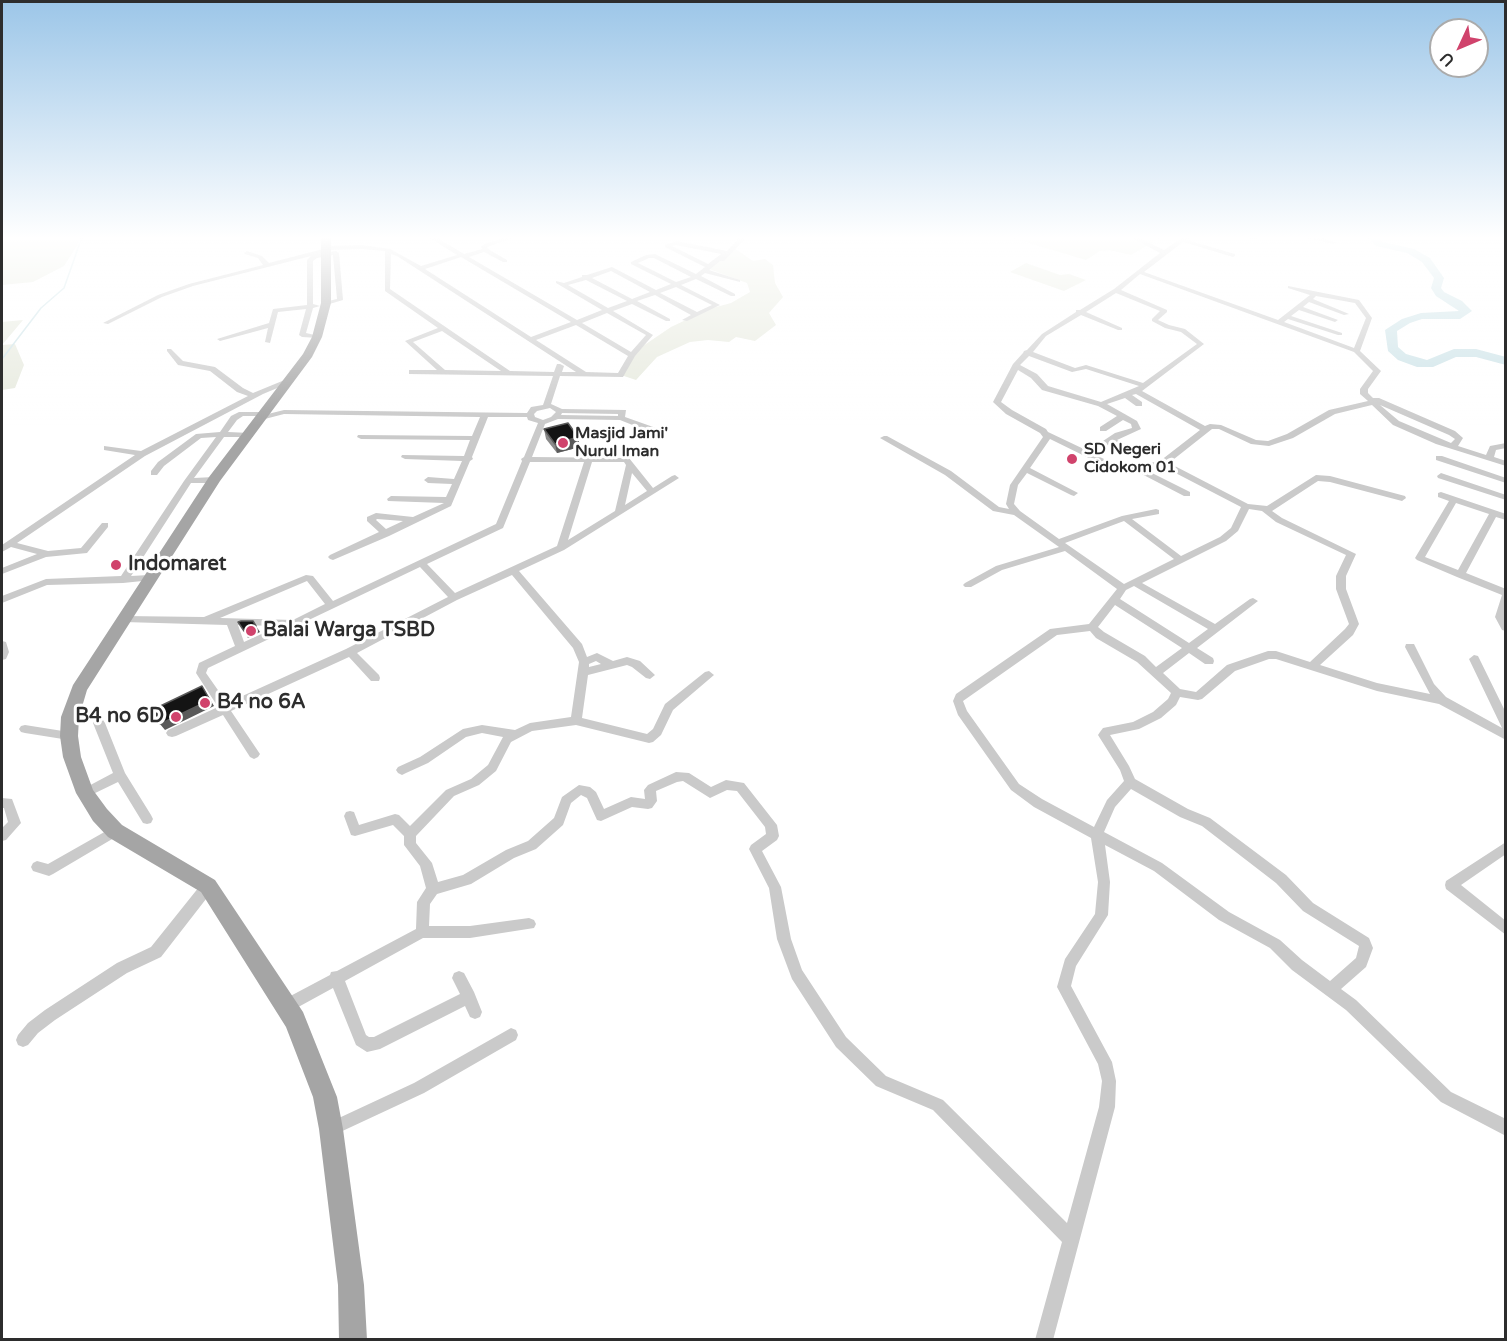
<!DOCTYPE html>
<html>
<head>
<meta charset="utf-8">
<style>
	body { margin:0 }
	#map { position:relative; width:1507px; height:1341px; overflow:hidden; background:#fff; font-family:"Varela Round",sans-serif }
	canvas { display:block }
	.frame { position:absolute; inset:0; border:3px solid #2d2d2d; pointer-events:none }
	.north { position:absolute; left:1429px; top:18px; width:60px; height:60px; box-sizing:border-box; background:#fff; border:2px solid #ababab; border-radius:50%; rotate:226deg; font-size:16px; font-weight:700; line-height:24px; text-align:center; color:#2d2d2d }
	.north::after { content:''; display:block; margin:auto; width:21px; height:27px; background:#d0436c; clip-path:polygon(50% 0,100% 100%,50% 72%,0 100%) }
</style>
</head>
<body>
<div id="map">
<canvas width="1507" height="1341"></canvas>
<div class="frame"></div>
<div class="north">U</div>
</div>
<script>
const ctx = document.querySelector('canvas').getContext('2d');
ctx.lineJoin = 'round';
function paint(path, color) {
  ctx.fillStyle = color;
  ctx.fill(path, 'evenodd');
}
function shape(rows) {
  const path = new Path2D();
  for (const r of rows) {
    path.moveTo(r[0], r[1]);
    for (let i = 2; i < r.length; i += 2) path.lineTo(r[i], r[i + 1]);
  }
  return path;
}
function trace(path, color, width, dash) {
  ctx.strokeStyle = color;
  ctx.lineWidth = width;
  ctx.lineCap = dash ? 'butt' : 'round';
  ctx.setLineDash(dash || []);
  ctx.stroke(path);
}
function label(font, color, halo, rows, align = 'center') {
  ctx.font = font + ' "Varela Round",sans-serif';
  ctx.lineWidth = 6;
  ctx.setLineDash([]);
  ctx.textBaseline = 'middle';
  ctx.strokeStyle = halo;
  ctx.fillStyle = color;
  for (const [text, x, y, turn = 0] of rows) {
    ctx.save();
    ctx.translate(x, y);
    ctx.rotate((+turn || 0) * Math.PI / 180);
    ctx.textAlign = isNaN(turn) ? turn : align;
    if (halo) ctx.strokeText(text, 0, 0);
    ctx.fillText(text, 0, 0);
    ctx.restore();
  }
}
paint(shape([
	[2,237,78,237,78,244,64,266,33,282,2,285],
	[1009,237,1162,237,1131,255,1109,250,1100,251,1086,260],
	[734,248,753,261,765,259,773,265,775,283,783,297,769,313,776,325,755,341,736,337,729,342,708,340,690,342,657,357,636,380,621,375,640,348,671,327,709,309,731,303,750,292,747,283,709,269],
	[1026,263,1060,275,1069,274,1086,280,1064,291,1010,272],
	[23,320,2,345,15,344,24,365,15,388,2,390,2,322]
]), '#e6e9dd');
trace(shape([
	[2,359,41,308,64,288,82,237]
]), '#cbe2e7', 1.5);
paint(shape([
	[1367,237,1378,237,1383,242,1414,249,1430,258,1444,278,1441,288,1444,292,1462,301,1472,311,1460,319,1422,319,1410,323,1397,331,1398,347,1406,354,1427,360,1454,349,1476,349,1506,357,1506,365,1476,357,1456,357,1433,367,1417,367,1398,360,1388,351,1385,330,1402,319,1421,313,1459,311,1436,296,1431,288,1434,278,1422,262,1407,253,1376,246,1367,237]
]), '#cbe2e7');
paint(shape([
	[428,237,436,237,464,254,482,249,481,246,485,244,506,237,516,237,487,247,488,249,507,260,507,262,503,262,484,252,469,257,577,320,602,310,556,283,556,281,564,283,582,277,582,275,587,275,612,267,656,290,671,284,631,264,631,262,646,255,655,254,696,274,705,267,665,247,665,245,676,241,727,251,740,237,747,237,724,261,720,261,709,270,740,280,740,282,705,273,701,276,735,294,735,296,731,296,696,279,681,285,720,305,687,321,682,320,691,315,655,295,637,301,670,319,670,321,666,321,632,304,613,311,653,335,635,356,623,377,560,376,551,404,562,409,626,410,625,417,656,428,656,432,650,432,620,420,558,419,545,424,532,457,629,458,653,488,672,476,675,475,679,478,564,550,519,571,582,644,587,657,597,653,613,661,627,657,640,661,655,675,650,679,646,678,632,667,627,665,588,675,582,718,647,734,653,729,665,704,705,672,709,671,714,675,673,710,661,735,653,742,649,743,576,725,532,731,511,742,496,771,479,785,454,796,416,836,416,843,432,863,438,882,463,875,506,850,528,841,554,818,562,797,579,785,590,787,596,792,604,809,631,797,645,799,644,790,648,785,676,772,689,773,711,787,726,780,744,783,777,825,779,836,777,840,762,851,781,887,791,939,802,970,846,1037,886,1076,943,1100,1067,1223,1099,1107,1102,1081,1098,1064,1057,987,1065,959,1095,914,1098,882,1091,838,1034,807,1011,790,958,715,953,701,956,694,1050,629,1089,624,1117,589,1065,551,1002,570,971,587,965,587,963,585,965,583,996,566,1059,547,1014,515,993,511,945,475,880,438,884,436,887,436,951,471,999,507,1009,509,1006,504,1010,485,1043,437,1040,433,1006,414,993,402,1013,364,1023,353,1024,351,1027,350,1042,334,1076,312,1076,310,1080,310,1114,289,1160,253,1130,237,1138,237,1164,250,1183,237,1190,237,1187,240,1235,254,1235,256,1233,257,1183,242,1144,272,1278,320,1310,295,1288,288,1288,286,1359,300,1372,318,1360,351,1381,371,1368,389,1368,393,1373,398,1379,398,1455,431,1463,438,1458,446,1486,455,1490,446,1506,443,1506,448,1496,450,1494,457,1506,461,1506,466,1436,444,1393,425,1372,405,1335,414,1293,438,1269,446,1251,444,1219,429,1212,429,1169,463,1248,504,1267,506,1316,475,1330,476,1405,496,1406,498,1402,501,1330,482,1318,481,1272,511,1282,518,1356,554,1346,576,1346,589,1359,624,1353,635,1320,665,1377,683,1430,694,1405,647,1406,644,1414,644,1434,684,1446,697,1502,728,1469,659,1474,655,1478,656,1506,713,1506,740,1439,704,1377,691,1276,659,1269,659,1235,671,1202,699,1198,700,1180,697,1176,705,1161,718,1139,729,1110,735,1129,766,1135,779,1188,809,1210,818,1286,875,1313,903,1369,938,1373,948,1366,967,1341,989,1356,1000,1451,1092,1506,1119,1506,1136,1441,1102,1346,1010,1292,970,1270,948,1219,920,1154,871,1105,845,1110,882,1108,915,1076,966,1071,986,1112,1062,1116,1081,1115,1107,1053,1340,1035,1340,1062,1242,933,1110,876,1086,836,1047,792,979,777,939,769,888,749,849,751,845,766,834,765,827,737,791,727,790,710,798,683,781,677,782,656,791,657,801,652,808,648,809,632,807,601,821,597,820,587,798,581,795,571,803,563,825,536,849,514,858,471,884,437,894,430,904,429,926,470,926,529,918,534,920,536,924,534,928,470,938,423,938,345,981,366,1035,369,1037,374,1037,460,994,452,978,454,973,459,971,464,973,474,992,482,1012,480,1017,475,1019,470,1017,465,1006,380,1049,367,1052,356,1045,333,988,291,1011,286,1013,281,1011,279,1006,281,1001,330,975,331,972,337,971,416,929,417,902,426,888,420,866,404,845,404,836,393,825,355,836,351,835,344,816,346,812,350,811,354,812,359,825,395,814,399,815,410,826,446,790,471,779,488,765,503,737,482,733,466,737,428,763,406,773,402,775,398,773,396,770,398,767,420,757,463,729,482,725,515,730,530,723,571,717,579,662,573,648,512,575,457,600,357,653,379,675,380,678,379,681,371,681,349,657,231,711,260,754,258,757,254,759,250,757,223,715,176,736,172,737,168,736,166,733,168,730,218,707,196,673,199,663,235,646,227,625,124,622,119,619,124,616,204,617,306,575,313,576,333,601,496,524,522,461,521,459,524,457,538,423,528,420,527,417,488,417,472,457,473,459,470,461,451,506,389,536,333,560,330,559,328,557,330,555,379,532,367,521,367,517,376,513,413,517,444,503,388,501,387,499,391,496,446,497,452,484,428,483,424,480,428,477,454,479,462,461,405,459,401,457,402,455,464,456,470,440,361,439,357,437,358,435,472,436,480,417,284,414,261,420,257,418,258,416,243,416,237,420,228,432,250,433,253,433,253,437,224,437,194,478,214,477,218,480,214,483,191,483,131,576,149,575,154,578,152,580,123,583,47,585,2,603,2,596,46,579,121,576,184,481,216,437,201,438,164,466,157,475,151,475,151,471,158,462,196,434,220,432,231,416,239,412,264,412,268,414,284,410,527,413,531,407,543,405,553,376,409,374,409,370,437,370,405,341,438,328,385,291,385,251,362,249,326,250,326,252,323,253,336,251,339,253,343,300,326,305,324,304,324,302,337,299,333,255,317,258,313,261,313,304,320,306,313,308,306,333,319,336,319,338,302,337,299,335,306,309,278,312,270,343,265,342,268,328,220,341,217,339,269,323,273,309,307,305,307,260,311,256,193,286,162,297,108,324,103,323,158,295,189,284,263,265,258,258,245,254,244,253,247,251,262,256,269,263,323,249,321,248,324,246,362,245,390,249,421,266,457,255,428,237],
	[676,245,721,254,708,264,672,246,676,245],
	[391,254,397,256,576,372,562,372,564,366,560,364,557,364,554,372,510,371,390,289,391,254],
	[461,257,571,322,531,337,425,269,461,257],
	[649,258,654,258,691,277,676,282,638,263,649,258],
	[611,271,650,292,632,299,592,278,611,271],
	[1140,274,1354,352,1373,371,1360,389,1360,394,1368,401,1329,410,1287,434,1268,441,1256,440,1221,425,1210,424,1205,426,1142,391,1204,344,1185,329,1169,325,1158,320,1167,312,1167,310,1121,290,1140,274],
	[586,280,627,301,608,308,568,285,586,280],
	[676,287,712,305,697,312,660,293,676,287],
	[1116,293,1160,311,1152,319,1152,321,1165,328,1181,332,1197,344,1143,383,1086,365,1075,368,1033,352,1046,336,1081,315,1118,330,1122,330,1122,328,1086,312,1116,293],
	[1316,296,1355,303,1366,318,1354,348,1284,322,1288,319,1338,335,1342,335,1342,333,1291,316,1299,310,1335,322,1338,320,1303,307,1309,302,1344,315,1349,314,1313,299,1316,296],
	[607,313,646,335,631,352,582,323,607,313],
	[576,325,628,356,618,373,586,372,536,340,576,325],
	[442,331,501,371,445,370,413,342,442,331],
	[1029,356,1072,372,1086,369,1139,386,1101,402,1048,386,1037,374,1020,365,1029,356],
	[1018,370,1031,378,1042,390,1098,406,1117,416,1100,427,1100,431,1106,431,1123,420,1131,424,1132,428,1115,433,1088,451,1048,432,1046,429,1012,410,1001,402,1018,370],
	[1136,394,1200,430,1160,461,1136,466,1108,461,1094,454,1111,443,1123,449,1129,449,1129,445,1117,440,1141,429,1137,421,1107,404,1125,398,1136,406,1142,406,1142,402,1132,395,1136,394],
	[1380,405,1449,435,1455,439,1451,443,1399,421,1380,405],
	[550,408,556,412,551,417,543,420,535,417,534,414,537,411,550,408],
	[562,413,618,414,618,416,561,415,562,413],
	[1050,439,1103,465,1134,470,1184,496,1190,496,1190,492,1144,469,1162,466,1241,507,1231,528,1220,537,1181,556,1132,519,1159,514,1159,510,1156,509,1122,516,1059,539,1020,511,1014,504,1018,485,1027,473,1071,495,1074,496,1078,493,1030,468,1050,439],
	[530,462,584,462,557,546,455,593,427,564,503,528,530,462],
	[592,462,624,462,626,465,615,511,568,540,592,462],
	[632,473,647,491,625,505,632,473],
	[1249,509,1262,511,1276,522,1346,555,1336,576,1336,589,1349,624,1345,629,1310,662,1276,651,1268,651,1227,665,1196,692,1180,689,1163,673,1189,653,1205,664,1213,664,1214,661,1213,658,1197,648,1258,601,1253,598,1250,599,1215,624,1142,583,1226,541,1238,531,1249,509],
	[377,519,403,521,386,529,376,520,377,519],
	[1124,521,1174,559,1124,584,1065,543,1124,521],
	[420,567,448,597,346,649,227,703,206,673,208,668,420,567],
	[307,581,325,604,293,620,220,618,307,581],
	[1134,586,1208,629,1189,643,1120,599,1126,590,1134,586],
	[1115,605,1182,648,1156,667,1145,656,1104,632,1098,627,1115,605],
	[238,625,279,626,244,642,238,625],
	[1090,631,1096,638,1137,662,1171,693,1168,699,1153,712,1133,722,1103,728,1100,732,1098,735,1120,770,1124,781,1107,800,1094,827,1042,799,1019,784,967,711,963,701,1057,635,1090,631],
	[596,661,601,664,589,667,589,664,596,661],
	[1131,789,1180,817,1202,826,1276,883,1303,911,1359,946,1356,958,1330,981,1302,960,1280,940,1229,912,1162,863,1104,832,1115,807,1131,789],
	[1239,237,1259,237,1256,239,1239,237],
	[1302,237,1317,237,1336,242,1333,244,1302,237],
	[167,349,171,349,183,361,215,367,243,388,253,393,287,379,294,381,263,394,145,456,17,543,48,551,81,548,102,523,108,523,108,527,87,553,46,557,2,574,2,568,37,554,11,547,2,552,2,545,135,455,104,450,104,446,141,451,248,396,237,392,210,371,178,365,167,351,167,349],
	[1436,456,1442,456,1506,478,1506,483,1436,460,1436,456],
	[1441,473,1506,495,1506,500,1438,478,1437,476,1441,473],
	[1441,492,1506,514,1506,520,1496,517,1466,573,1506,589,1506,631,1502,630,1495,617,1502,595,1457,577,1417,560,1415,558,1449,501,1438,497,1438,493,1441,492],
	[1456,503,1489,514,1458,570,1425,557,1456,503],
	[2,641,6,642,9,652,6,659,2,660,2,641],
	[99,719,103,720,105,723,125,773,151,815,153,819,151,823,147,824,143,823,118,782,89,796,85,798,81,796,79,793,81,790,113,773,93,723,95,720,99,719],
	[25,725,69,732,73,733,75,736,73,739,69,740,25,733,21,732,19,729,21,726,25,725],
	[2,798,12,799,21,823,6,840,2,841,2,828,8,822,4,808,2,808,2,798],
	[115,826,119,827,121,831,119,835,53,874,49,876,33,871,31,867,33,863,37,861,48,864,115,826],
	[1506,842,1506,854,1461,885,1506,921,1506,935,1446,889,1445,885,1446,881,1506,842],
	[208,880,213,882,214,886,213,890,161,957,127,973,55,1020,38,1033,28,1045,23,1047,18,1045,16,1040,18,1035,28,1023,45,1010,117,963,151,947,203,882,208,880],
	[511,1028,516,1030,518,1035,516,1040,424,1093,336,1134,331,1137,326,1134,323,1129,326,1124,414,1083,511,1028]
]), '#cacaca');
paint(shape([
	[321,237,331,237,331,303,322,337,312,357,220,481,87,690,79,717,78,736,81,757,93,790,107,809,122,825,215,880,303,1012,337,1097,343,1129,364,1285,367,1340,339,1340,338,1285,319,1129,313,1097,286,1027,201,892,108,837,93,821,76,793,63,757,60,736,61,717,73,685,209,477,303,354,312,337,321,303,321,237]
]), '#a5a5a5');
paint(shape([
	[544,429,578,437,580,447,557,453,546,439]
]), '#8a8a8a');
paint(shape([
	[578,437,580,447,557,453,555,444],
	[256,626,260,632,248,638,244,631],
	[202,686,214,706,165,730,160,724]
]), '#5a5a5a');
const building = shape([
	[568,423,578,437,555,444,544,429,568,423],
	[241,621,253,621,256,626,244,631,238,622,241,621],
	[202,686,210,700,160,724,152,710,202,686]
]);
paint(building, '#141414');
trace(building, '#5a5a5a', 1.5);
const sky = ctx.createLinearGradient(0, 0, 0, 425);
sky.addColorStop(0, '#9cc6e8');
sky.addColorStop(0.56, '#fff');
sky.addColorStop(1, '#ffffff00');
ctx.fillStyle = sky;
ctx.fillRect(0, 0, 1507, 425);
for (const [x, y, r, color] of [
	[563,443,6,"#d0436c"],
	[1072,459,6,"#d0436c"],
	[116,565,6,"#d0436c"],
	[251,631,6,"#d0436c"],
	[205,703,6,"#d0436c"],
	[176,717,6,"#d0436c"]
]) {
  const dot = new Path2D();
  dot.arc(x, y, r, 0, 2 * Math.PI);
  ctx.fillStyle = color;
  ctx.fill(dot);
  trace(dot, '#fff', 2);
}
label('bold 16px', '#2d2d2d', '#fff', [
	["Masjid Jami'",575,434],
	["Nurul Iman",575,452],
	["SD Negeri",1084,450],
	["Cidokom 01",1084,468]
], 'left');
label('bold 20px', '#2d2d2d', '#fff', [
	["Indomaret",128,565],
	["Balai Warga TSBD",263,631],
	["B4 no 6A",217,703],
	["B4 no 6D",164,717,"right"]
], 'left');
</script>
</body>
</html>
